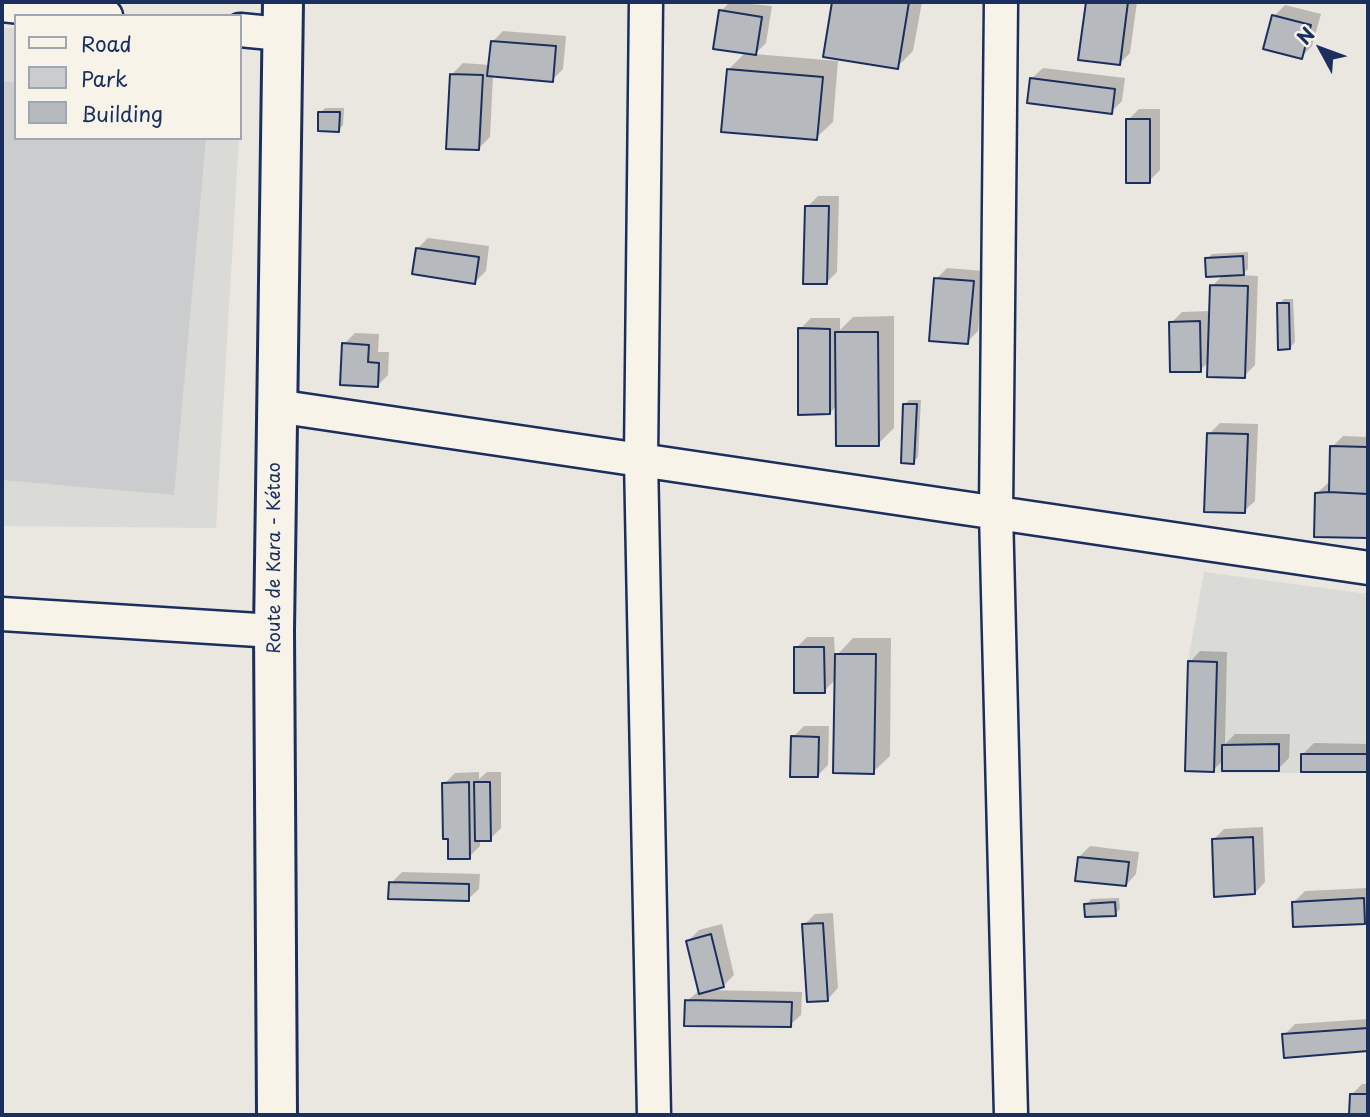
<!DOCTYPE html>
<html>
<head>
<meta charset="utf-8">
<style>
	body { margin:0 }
	#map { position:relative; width:1370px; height:1117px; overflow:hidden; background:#eae7e0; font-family:"Playpen Sans",sans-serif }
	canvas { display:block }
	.frame { position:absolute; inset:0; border:4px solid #1b2f5e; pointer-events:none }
	.legend { position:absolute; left:14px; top:14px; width:228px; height:126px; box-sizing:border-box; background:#f7f3e8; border:2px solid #9fa5b1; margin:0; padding:9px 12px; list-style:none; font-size:21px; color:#1b2f5e }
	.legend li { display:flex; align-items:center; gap:14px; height:35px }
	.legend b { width:35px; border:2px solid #9fa5b1 }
	.north { position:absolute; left:1286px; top:14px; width:70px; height:70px; -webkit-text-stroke:5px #f7f3e8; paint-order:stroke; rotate:311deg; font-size:19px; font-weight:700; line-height:28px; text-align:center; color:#1b2f5e }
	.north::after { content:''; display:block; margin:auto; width:24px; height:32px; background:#1b2f5e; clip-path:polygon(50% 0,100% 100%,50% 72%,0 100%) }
</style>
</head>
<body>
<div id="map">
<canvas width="1370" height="1117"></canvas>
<div class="frame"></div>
<ul class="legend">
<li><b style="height:9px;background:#f7f3e8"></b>Road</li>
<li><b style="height:19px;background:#cbcccd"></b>Park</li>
<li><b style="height:19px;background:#b6babf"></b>Building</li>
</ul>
<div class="north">N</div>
</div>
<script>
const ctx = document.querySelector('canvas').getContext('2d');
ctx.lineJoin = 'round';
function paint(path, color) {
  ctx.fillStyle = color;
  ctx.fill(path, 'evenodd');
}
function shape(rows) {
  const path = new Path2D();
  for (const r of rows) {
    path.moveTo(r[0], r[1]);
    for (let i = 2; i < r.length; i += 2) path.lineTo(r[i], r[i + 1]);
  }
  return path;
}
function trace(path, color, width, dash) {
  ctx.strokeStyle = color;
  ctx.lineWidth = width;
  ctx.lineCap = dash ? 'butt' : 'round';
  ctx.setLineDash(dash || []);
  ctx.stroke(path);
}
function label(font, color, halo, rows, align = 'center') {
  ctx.font = font + ' "Playpen Sans",sans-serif';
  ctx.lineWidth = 5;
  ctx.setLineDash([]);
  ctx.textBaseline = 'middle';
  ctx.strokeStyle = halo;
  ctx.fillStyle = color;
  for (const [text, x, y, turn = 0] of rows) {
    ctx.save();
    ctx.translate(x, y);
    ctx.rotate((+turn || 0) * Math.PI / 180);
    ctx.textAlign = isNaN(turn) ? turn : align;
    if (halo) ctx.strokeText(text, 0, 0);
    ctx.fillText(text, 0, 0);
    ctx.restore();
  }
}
paint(shape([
	[2,27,16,29,16,138,239,138,216,528,2,526],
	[1204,572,1368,594,1368,773,1184,773,1188,661]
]), '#dadad6');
paint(shape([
	[2,81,16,83,16,138,206,138,174,495,2,480]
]), '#cbcccd');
paint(shape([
	[730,2,772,6,766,43,755,54,838,61,833,122,816,138,728,70,746,52,721,11],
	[834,2,922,2,913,51,897,67,825,55],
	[1087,2,1137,2,1130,53,1119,64,1080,59],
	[1285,5,1321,14,1312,46,1301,57,1274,16],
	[503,31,566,36,563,69,552,80,493,75,490,137,479,148,452,74,463,63,490,65,492,42],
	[1043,68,1125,78,1122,101,1111,112,1032,78],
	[325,108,344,108,343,125,338,130,320,113],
	[1139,109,1160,109,1160,170,1149,181,1128,120],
	[818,196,839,196,837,272,827,282,807,207],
	[428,238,489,246,486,271,475,282,417,249],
	[1248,252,1248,269,1241,275,1258,276,1255,365,1244,376,1210,361,1200,370,1171,323,1182,312,1211,311,1212,286,1223,275,1207,259,1212,254],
	[947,268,984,271,978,331,967,342,936,279],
	[1284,299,1293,299,1295,342,1290,348,1279,304],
	[894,316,894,428,878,444,837,405,830,413,800,329,811,318,840,318,840,330,853,317],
	[355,333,379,334,378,352,389,352,388,375,377,386,344,344],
	[909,400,921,400,918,457,913,462,904,405],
	[1220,423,1258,424,1255,501,1244,511,1209,434],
	[1343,436,1368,437,1368,536,1316,535,1317,493,1328,483,1331,482,1332,447],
	[807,637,834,637,835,657,853,638,891,638,890,756,873,772,836,679,824,691,796,648],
	[1200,651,1227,652,1225,744,1235,734,1290,734,1289,758,1278,769,1224,760,1213,770,1190,662],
	[804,726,829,726,828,765,817,776,793,737],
	[1314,743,1368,744,1368,770,1303,770,1303,754],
	[479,772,479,779,487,772,501,772,501,828,490,839,480,840,480,846,469,857,444,784,455,773],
	[1263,827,1265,882,1255,893,1213,840,1224,829],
	[1090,846,1139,852,1136,874,1126,885,1079,857],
	[402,872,480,874,479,889,468,899,391,883],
	[1368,888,1368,918,1364,922,1294,902,1305,891],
	[1119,898,1120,909,1115,914,1086,905,1091,899],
	[833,913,838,988,828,999,804,925,815,914],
	[722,924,734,975,723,986,709,990,802,992,801,1015,790,1025,687,1001,700,990,688,941,699,930],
	[1368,1019,1368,1050,1286,1056,1284,1035,1295,1024],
	[1362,1084,1368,1084,1368,1115,1351,1115,1351,1095]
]), '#0003');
const building = shape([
	[832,2,909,2,898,69,823,57,832,2],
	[1086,2,1128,2,1120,65,1078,60,1086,2],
	[719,10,762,17,756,55,713,49,719,10],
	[1272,15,1311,25,1302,59,1263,49,1272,15],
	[491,41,556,46,553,82,487,76,491,41],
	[727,69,823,77,817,140,721,132,727,69],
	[450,74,483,75,479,150,446,149,450,74],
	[1030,78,1115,89,1112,114,1027,103,1030,78],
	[318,112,340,112,339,132,318,131,318,112],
	[1126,119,1150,119,1150,183,1126,183,1126,119],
	[805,206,829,206,827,284,803,284,805,206],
	[416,248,479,257,475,284,412,274,416,248],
	[1243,256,1244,275,1206,277,1205,258,1243,256],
	[934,278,974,281,968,344,929,341,934,278],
	[1210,285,1248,286,1245,378,1207,377,1210,285],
	[1277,303,1289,303,1290,349,1278,350,1277,303],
	[1200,321,1201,372,1170,372,1169,322,1200,321],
	[798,328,830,329,830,414,798,415,798,328],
	[835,332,878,332,879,446,836,446,835,332],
	[342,343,369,345,368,362,379,363,378,387,340,385,342,343],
	[903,404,917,404,914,464,901,463,903,404],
	[1207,433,1248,434,1245,513,1204,512,1207,433],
	[1330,446,1368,447,1368,494,1329,492,1330,446],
	[1329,492,1368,494,1368,538,1314,537,1315,493,1329,492],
	[794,647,824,647,825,693,794,693,794,647],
	[835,654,876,654,874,774,833,773,835,654],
	[1188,661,1217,662,1214,772,1185,771,1188,661],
	[791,736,819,737,818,777,790,777,791,736],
	[1279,744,1279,771,1222,771,1222,745,1279,744],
	[1301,754,1368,754,1368,772,1301,772,1301,754],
	[469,782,470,859,448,859,448,839,443,839,442,783,469,782],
	[474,782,490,782,491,841,475,841,474,782],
	[1253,837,1255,894,1214,897,1212,839,1253,837],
	[1078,857,1129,862,1126,886,1075,881,1078,857],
	[389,882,469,884,469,901,388,899,389,882],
	[1364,898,1365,924,1293,927,1292,902,1364,898],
	[1115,902,1116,916,1085,917,1084,904,1115,902],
	[823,923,828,1001,807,1002,802,924,823,923],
	[711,934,724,987,699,994,686,941,711,934],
	[685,1000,792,1002,791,1027,684,1026,685,1000],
	[1368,1028,1368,1051,1284,1058,1282,1034,1368,1028],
	[1350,1094,1368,1094,1368,1115,1349,1115,1350,1094]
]);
paint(building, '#b6babf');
trace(building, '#1b2f5e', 2);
const minor = shape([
	[646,2,641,459,654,1115],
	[1001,2,996,512,1011,1115],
	[2,5,106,16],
	[240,30,281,34],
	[276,406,1368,568],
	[2,614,274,631]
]);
const primary = shape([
	[277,1115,274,631,283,2]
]);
trace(minor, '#1b2f5e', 37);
trace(primary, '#1b2f5e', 44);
trace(minor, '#f7f3e8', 32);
trace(primary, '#f7f3e8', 38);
label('18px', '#1b2f5e', '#f7f3e8', [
	["Route de Kara - Kétao",275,558,-90]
]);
</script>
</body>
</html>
